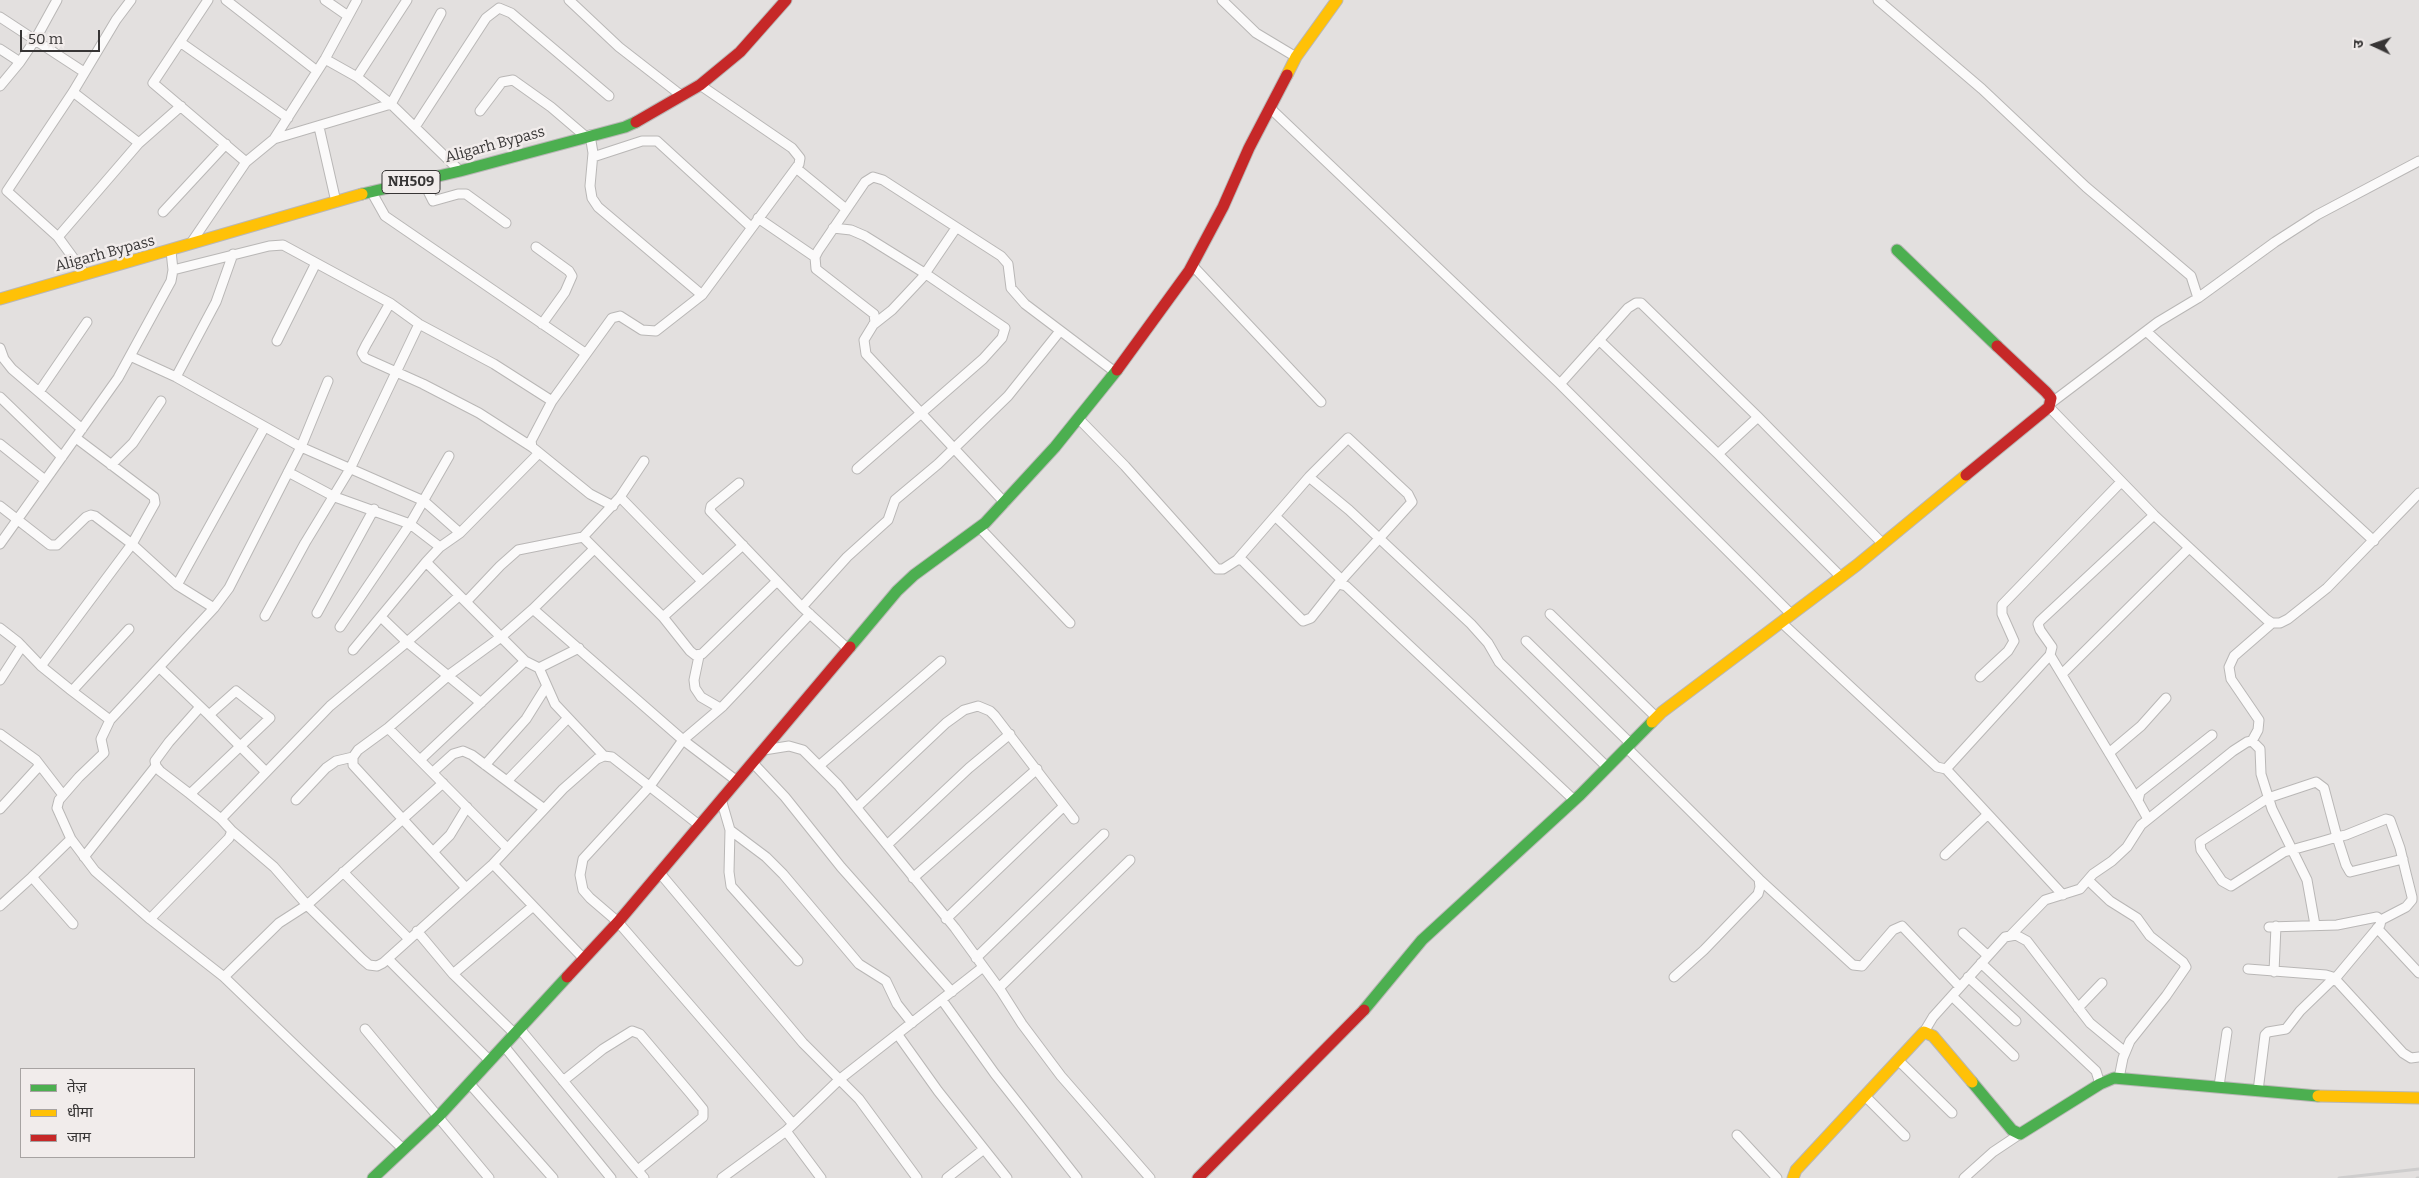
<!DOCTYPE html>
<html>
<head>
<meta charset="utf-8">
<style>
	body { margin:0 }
	#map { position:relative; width:2419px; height:1178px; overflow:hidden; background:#e3e0df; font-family:Bitter,"Noto Sans Devanagari",serif }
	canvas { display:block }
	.legend { position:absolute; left:20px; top:1068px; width:175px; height:90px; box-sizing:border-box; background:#f1eceb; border:1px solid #a7a3a2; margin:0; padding:6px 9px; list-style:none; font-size:15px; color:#373535 }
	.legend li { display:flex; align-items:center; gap:10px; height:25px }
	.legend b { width:25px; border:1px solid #a7a3a2 }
	.north { position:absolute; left:2349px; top:20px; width:50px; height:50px; -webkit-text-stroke:4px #f1eceb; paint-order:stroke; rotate:273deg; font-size:14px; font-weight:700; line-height:20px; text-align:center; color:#373535 }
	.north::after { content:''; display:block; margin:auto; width:18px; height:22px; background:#373535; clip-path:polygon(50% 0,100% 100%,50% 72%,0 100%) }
	.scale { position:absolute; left:20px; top:30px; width:80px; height:22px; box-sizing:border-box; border:2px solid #373535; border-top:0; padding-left:6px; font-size:15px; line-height:18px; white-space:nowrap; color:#373535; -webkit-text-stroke:4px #f1eceb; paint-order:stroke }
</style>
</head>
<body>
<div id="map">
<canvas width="2419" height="1178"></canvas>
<ul class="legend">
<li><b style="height:6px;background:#4caf50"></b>तेज़</li>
<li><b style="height:6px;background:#ffc107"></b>धीमा</li>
<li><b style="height:6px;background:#c62828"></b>जाम</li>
</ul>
<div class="north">उ</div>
<div class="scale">50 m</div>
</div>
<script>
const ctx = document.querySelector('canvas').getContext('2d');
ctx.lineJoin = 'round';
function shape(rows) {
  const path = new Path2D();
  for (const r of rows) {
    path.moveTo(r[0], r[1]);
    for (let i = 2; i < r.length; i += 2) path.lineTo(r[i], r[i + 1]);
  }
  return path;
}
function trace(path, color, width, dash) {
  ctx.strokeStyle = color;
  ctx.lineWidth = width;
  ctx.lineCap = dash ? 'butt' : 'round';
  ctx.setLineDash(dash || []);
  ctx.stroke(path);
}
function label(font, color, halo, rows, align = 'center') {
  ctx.font = font + ' Bitter,serif';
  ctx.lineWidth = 5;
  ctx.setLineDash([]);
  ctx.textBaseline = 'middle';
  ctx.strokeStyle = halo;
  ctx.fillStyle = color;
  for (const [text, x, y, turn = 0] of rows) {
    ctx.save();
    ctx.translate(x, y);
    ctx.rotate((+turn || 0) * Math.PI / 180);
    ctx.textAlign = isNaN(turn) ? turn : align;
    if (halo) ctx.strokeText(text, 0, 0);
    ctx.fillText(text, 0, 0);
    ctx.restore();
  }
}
const street = shape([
	[208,0,153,83,246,162],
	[226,0,317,71],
	[325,0,348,16],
	[569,0,619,47,682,96],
	[1222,0,1256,33,1296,57],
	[1878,0,1982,89,2086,187,2191,276,2198,298],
	[0,17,35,40,57,0],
	[180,42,288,118],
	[0,49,20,62,35,40,84,72],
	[325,59,357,77,391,104,460,171],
	[357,77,407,0],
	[0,86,20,62],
	[73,92,139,143],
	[1270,108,1560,384,1791,614],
	[480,111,502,82,513,80,551,107,585,136],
	[319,127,336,202],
	[415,127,486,18,499,8,511,13,609,96],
	[590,135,593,153,590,186,592,198,598,207,702,295],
	[274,139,391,104,441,13],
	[593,157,642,141,657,141,751,227],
	[796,168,846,209],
	[422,179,433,201,458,194,466,194,506,223],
	[371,191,385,216,585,353],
	[163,212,226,144],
	[758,218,815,257],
	[833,228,851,230,865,236,926,274,1005,328,1002,338,983,359,857,469],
	[58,237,139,143,181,106],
	[191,243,246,162,274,139,325,59,357,0],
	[536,247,569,271,572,276,565,292,542,324],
	[1192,265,1321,402],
	[173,270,269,246,283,245,390,303,419,324,494,364,552,401],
	[85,274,58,237,7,191,73,92,116,20,131,0],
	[390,303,366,345,362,353,365,358,423,384,479,413,532,447],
	[873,325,892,310,922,278,956,228],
	[2146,331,2374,541],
	[1599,340,1718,454,1841,577],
	[277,341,316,263],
	[0,348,4,359,12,369,82,429],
	[130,356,176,377,301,447,424,501,460,533],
	[176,377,216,302,233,254],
	[1560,384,1628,308,1636,303,1641,303,1758,417,1883,544],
	[39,392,87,322],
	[0,397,62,457],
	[2051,403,2158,322,2198,298,2275,242,2317,215,2419,161],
	[2049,407,2154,515,2266,619,2272,623,2280,623,2288,619,2327,588,2419,493],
	[1078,418,1125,466,1217,569,1223,569,1237,560,1242,560,1303,621,1311,618,1338,584,1346,586,1574,800],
	[0,444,45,480],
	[1718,454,1758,417],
	[644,461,620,497,583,537,663,617,690,651,695,655,702,654,777,581],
	[111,465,133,443,161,401],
	[288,472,335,497,410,524,440,547],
	[1309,477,1349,510,1471,624,1488,643,1499,662,1607,767],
	[739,483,711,506,710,511,802,607,847,648],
	[620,497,702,581],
	[1005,503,866,354,864,340,875,322,874,314,816,269,815,257,818,251,865,182,873,177,883,180,1001,256,1008,264,1011,288,1025,304,1115,372],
	[0,506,50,545,57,545,86,517,91,515,95,516,132,544,177,585,214,608],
	[613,506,590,494,532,447,531,441,552,401,612,318,620,316,642,330,656,331,702,295,799,164,800,158,792,148,700,85],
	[1275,516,1342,580],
	[979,527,1070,623],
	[0,544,118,378,171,281,173,270,171,251],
	[1237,560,1309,477,1348,438,1408,494,1412,502,1338,584],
	[426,562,525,661,539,668,555,704,604,756],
	[177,585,264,428],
	[466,602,500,566,518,550,583,537],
	[802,607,847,557,888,520,895,500,938,464,1008,396,1060,331],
	[533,609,594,549],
	[317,613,374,509],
	[1550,614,1656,717],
	[265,616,305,543,350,469,419,324],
	[381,617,407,642,481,703],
	[663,617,743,545],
	[1781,622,1937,767,1946,769,2050,655,2052,647,2040,630,2038,624,2040,621,2154,515],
	[340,627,410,524,449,456],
	[0,628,18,642,41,666,72,691],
	[1526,641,1630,743],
	[353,650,426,562,440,547,460,533,539,453],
	[2050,655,2138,801],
	[699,656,694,680,695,688,701,697,720,708],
	[41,666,132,544,155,503,154,497,76,438],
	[160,668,209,715,236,691,270,718,190,794,221,819,330,706,407,642,459,596],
	[539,668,579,648],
	[2062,674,2189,548],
	[1980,677,2008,651,2014,641,2002,614,2002,605,2121,482],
	[0,680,22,646],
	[209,715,266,772],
	[110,720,72,691,129,629],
	[388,728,507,848],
	[0,734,36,760,63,795],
	[2252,741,2258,730,2259,720,2231,679,2229,667,2234,656,2272,623],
	[1626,747,1759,879,1760,887,1758,894,1704,950,1674,977],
	[764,750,789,746,803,750,838,785,955,928,1001,991,1022,1024,1061,1076,1150,1178],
	[2109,753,2141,726,2166,698],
	[420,760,525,661],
	[753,763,785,797,841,867,952,992],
	[485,765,526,719,546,687],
	[820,765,941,661],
	[1946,769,2063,895],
	[433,772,453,754,463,751,472,755,543,808],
	[507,781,568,718],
	[190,794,160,771,156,766,155,761,169,742,200,707],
	[721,799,730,830,766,857,783,874,859,964,886,981,897,1004,912,1023],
	[296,800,326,768,336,761,353,757],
	[857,807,946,723,964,710,978,706,990,711,995,716,1074,819],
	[0,809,40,765],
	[2148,819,2138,801,2140,792,2212,735],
	[730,830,729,872,731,886,798,961],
	[232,831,274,867,307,905,362,959,369,965,377,966,383,963,493,864,563,789,597,759,604,756,612,757,699,825],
	[71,839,95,871,150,919,229,838,232,831,221,819],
	[887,845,969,768,1010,734],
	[433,852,450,835,467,807],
	[1945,855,1987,815],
	[84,857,156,766],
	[493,864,584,959],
	[343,872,409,939],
	[659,872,803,1043,859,1099,917,1178],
	[913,878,1037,769],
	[1759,879,1853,965,1862,966,1893,930,1902,926,1960,987],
	[2088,880,2110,901,2137,918,2150,936,2183,962,2186,967,2166,996,2130,1041,2123,1058,2119,1078],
	[466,888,353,765,353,757,358,750,388,728,449,675,501,637,533,609,683,740,737,781],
	[0,906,32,877],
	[150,919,224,977,403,1149],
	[946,919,1064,806],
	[73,924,32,877,71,839,57,808,59,800,79,777,104,753,101,739,110,720,214,608,229,588,301,447,328,381],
	[2269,927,2337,925,2377,917,2381,920],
	[2377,928,2419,973],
	[417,931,453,974,515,1034],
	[1963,933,1987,955],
	[2011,935,2045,900,2080,889,2093,874,2112,861,2127,847,2141,825,2233,751,2247,742,2252,741,2260,749,2261,774,2272,809,2307,880,2315,925],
	[976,958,1104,834],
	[388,959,490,1061],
	[1981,963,2096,1071,2100,1084],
	[2248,969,2326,975,2336,978],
	[2274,972,2276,926],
	[453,974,532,907],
	[224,977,279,923,307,905,443,783],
	[1968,977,2016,1021],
	[2334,980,2380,925,2381,920,2406,907,2412,900,2412,897,2406,873,2400,848,2390,820,2386,819,2346,835,2337,837,2320,842,2284,852,2231,886,2222,881,2201,850,2200,842,2268,798,2316,782,2324,788,2337,837,2346,865,2350,872,2403,859],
	[999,988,1130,860],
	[1952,996,2014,1056],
	[942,1000,995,1074,1077,1178],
	[2078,1008,2102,983],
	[365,1029,489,1178],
	[520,1029,644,1178],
	[1924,1032,1933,1017,2005,937,2016,935,2027,941,2090,1023,2125,1052],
	[898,1035,938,1091,1007,1178],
	[504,1046,611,1178],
	[1898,1060,1952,1113],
	[563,1081,603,1049,632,1031,640,1034,690,1093,703,1109,703,1117,638,1170],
	[469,1083,553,1178],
	[2219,1086,2227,1032],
	[2258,1091,2265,1035,2268,1032,2286,1029,2300,1011,2332,980,2337,981,2403,1053,2411,1058,2419,1057],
	[1866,1097,1905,1136],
	[793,1124,618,922,590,898,583,890,580,875,583,859,650,786,683,740,723,706,810,614],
	[786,1131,821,1178],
	[1737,1135,1777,1178],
	[722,1178,786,1131,840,1079,983,967],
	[947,1178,984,1149],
	[1964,1178,1993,1152,2020,1134]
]);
const fast = shape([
	[362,194,460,171,625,127,636,122],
	[1897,250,1997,346],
	[850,647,897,591,914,575,985,523,1055,447,1117,370],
	[1364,1010,1422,940,1580,795,1652,722],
	[1972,1082,2012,1130,2020,1134,2100,1084,2114,1078,2318,1096],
	[373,1178,439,1116,567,977]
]);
const slow = shape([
	[1287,75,1296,57,1337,0],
	[0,299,362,194],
	[1652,722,1662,712,1857,565,1966,475],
	[2318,1096,2419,1098],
	[1793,1178,1796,1170,1924,1032,1933,1036,1972,1082]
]);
const jam = shape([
	[636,122,700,85,740,52,786,0],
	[1117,370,1189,271,1223,207,1249,148,1287,75],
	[1966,475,2049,407,2051,398,2046,392,1997,346],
	[567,977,618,922,850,647],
	[1198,1178,1364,1010]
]);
trace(street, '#b9b7b6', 11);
trace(fast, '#b9b7b6', 13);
trace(slow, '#b9b7b6', 13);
trace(jam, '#b9b7b6', 13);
trace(street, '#fbfafa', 9);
trace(fast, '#4caf50', 11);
trace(slow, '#ffc107', 11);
trace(jam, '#c62828', 11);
trace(shape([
	[2339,1178,2419,1169],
	[2417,1178,2419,1178]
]), '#cecdcd', 3);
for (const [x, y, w] of [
	[411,182,58]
]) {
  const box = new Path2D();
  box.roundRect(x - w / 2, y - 11.5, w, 23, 4);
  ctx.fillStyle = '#f1eceb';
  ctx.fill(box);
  trace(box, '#373535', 1);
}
label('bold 14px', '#373535', null, [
	["NH509",411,182]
]);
label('15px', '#373535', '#f1eceb', [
	["Aligarh Bypass",495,145,-15],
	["Aligarh Bypass",105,254,-15]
]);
</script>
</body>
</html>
